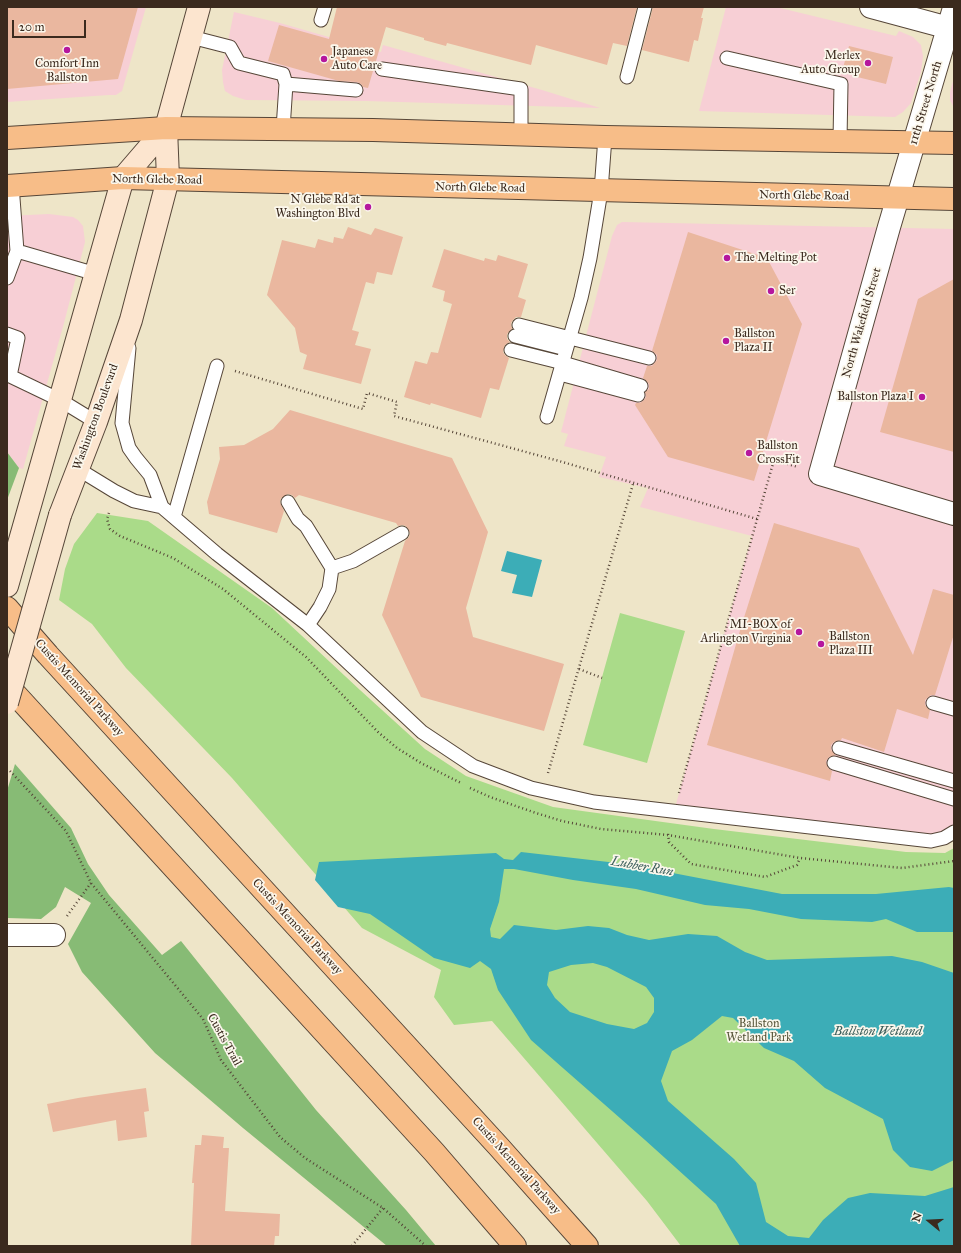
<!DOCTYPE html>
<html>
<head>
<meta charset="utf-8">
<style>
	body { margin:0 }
	#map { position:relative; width:961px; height:1253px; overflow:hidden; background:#eee5c8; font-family:"IM FELL Great Primer",serif }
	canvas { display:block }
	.frame { position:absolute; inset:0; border:8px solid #3b2a1e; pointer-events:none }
	.north { position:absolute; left:909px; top:1201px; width:40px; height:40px; -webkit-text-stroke:3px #fbf7ec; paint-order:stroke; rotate:288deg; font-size:11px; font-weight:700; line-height:16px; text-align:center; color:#3b2a1e }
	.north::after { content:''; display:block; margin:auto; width:14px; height:18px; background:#3b2a1e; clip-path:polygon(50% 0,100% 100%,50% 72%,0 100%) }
	.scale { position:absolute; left:12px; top:20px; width:74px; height:18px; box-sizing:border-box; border:2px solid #3b2a1e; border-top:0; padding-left:5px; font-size:12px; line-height:14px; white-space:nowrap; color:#3b2a1e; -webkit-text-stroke:3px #fbf7ec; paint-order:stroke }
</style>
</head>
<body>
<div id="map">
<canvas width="961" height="1253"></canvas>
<div class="frame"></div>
<div class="north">N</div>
<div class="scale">20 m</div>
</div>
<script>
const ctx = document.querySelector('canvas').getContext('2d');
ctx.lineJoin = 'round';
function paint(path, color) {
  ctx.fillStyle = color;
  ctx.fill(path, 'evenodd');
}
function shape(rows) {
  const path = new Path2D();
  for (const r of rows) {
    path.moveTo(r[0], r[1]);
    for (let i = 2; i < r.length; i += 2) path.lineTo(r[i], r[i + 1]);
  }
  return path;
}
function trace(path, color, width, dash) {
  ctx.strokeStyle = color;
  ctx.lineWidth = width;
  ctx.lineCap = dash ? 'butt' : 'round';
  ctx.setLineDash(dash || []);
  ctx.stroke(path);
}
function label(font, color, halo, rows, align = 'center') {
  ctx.font = font + ' "IM FELL Great Primer",serif';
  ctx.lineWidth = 3.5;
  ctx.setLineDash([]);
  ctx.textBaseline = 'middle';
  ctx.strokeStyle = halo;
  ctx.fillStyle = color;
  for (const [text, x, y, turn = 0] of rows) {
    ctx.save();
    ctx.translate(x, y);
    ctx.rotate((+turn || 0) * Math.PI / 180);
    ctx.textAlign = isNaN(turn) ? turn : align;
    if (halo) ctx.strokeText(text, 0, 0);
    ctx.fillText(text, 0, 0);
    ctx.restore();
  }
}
paint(shape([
	[7,7,146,7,122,91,116,95,109,95,7,102],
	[726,7,776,7,896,36,899,31,913,37,921,45,923,56,921,72,911,103,903,112,895,117,699,111],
	[234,12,280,23,381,52,383,45,542,90,600,108,366,101,246,100,233,96,225,91,223,82,222,70],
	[954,78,954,108,950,100,950,92],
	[49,214,73,217,78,220,83,226,85,242,64,323,23,469,19,468,7,452,7,216],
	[622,222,954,229,954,830,944,838,674,811,752,536,640,507,648,488,599,477,606,457,564,446,568,434,561,432,612,236,617,225]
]), '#f7cfd5');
paint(shape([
	[97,513,148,521,272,608,360,690,425,749,466,776,553,807,714,829,906,852,945,853,954,848,954,1246,681,1246,647,1201,492,1021,454,1025,434,997,441,970,362,928,232,778,126,668,92,624,59,600,65,569,74,544],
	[620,613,685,631,647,763,583,745]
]), '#aadb89');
paint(shape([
	[7,452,19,468,7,500],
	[15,764,71,828,88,864,109,895,162,955,181,941,316,1110,406,1210,436,1246,387,1246,243,1128,155,1053,82,972,68,944,91,903,65,887,56,907,41,919,7,918,7,791]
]), '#87bb75');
paint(shape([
	[507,551,542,560,532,597,512,593,517,575,501,571],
	[521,852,626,864,782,894,876,894,949,887,954,888,954,932,917,932,886,919,872,922,801,919,749,909,705,905,636,889,573,880,514,869,504,869,499,902,490,929,491,937,500,939,514,925,556,930,588,926,609,928,627,935,649,940,688,934,717,936,745,952,767,960,892,956,922,962,954,973,954,1160,932,1171,910,1167,893,1150,883,1119,825,1088,794,1061,764,1048,733,1018,722,1016,692,1040,672,1051,661,1081,668,1101,734,1159,756,1183,766,1222,788,1236,809,1238,823,1220,848,1198,870,1193,925,1196,954,1187,954,1246,740,1246,716,1204,645,1140,531,1040,498,990,491,969,480,961,470,968,434,958,370,914,338,907,315,880,319,862,496,853,504,859,513,860],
	[593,963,607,967,646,987,654,998,654,1012,647,1023,634,1029,607,1024,570,1012,555,998,547,985,549,972,571,965]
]), '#3cadb7');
paint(shape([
	[7,7,138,7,118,79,7,89],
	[337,7,637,7,627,46,613,43,607,65,536,45,531,65,447,43,446,46,424,40,424,38,386,27,368,88,363,87,361,84,357,82,339,81,268,61,279,25,329,39],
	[653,7,704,7,701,18,703,18,698,41,694,40,689,62,642,50],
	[849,46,893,57,886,84,853,76,854,71,843,68],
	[348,227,371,235,375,228,403,237,392,275,377,272,374,284,366,282,352,330,359,332,355,345,371,349,361,384,303,369,307,355,300,352,295,328,267,295,282,240,315,248,318,239,333,243,334,237,343,239],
	[688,232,767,258,802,324,754,481,668,457,635,405,636,403,640,403,644,400,646,397,645,392,649,389,649,384,643,378,647,366,652,366,657,360,657,355,652,351],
	[444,249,484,261,485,258,496,261,498,255,528,264,518,297,526,300,521,317,516,317,513,320,511,323,512,329,507,334,507,339,510,342,505,345,503,352,505,355,509,358,499,390,490,388,481,418,431,403,430,405,404,397,415,361,427,364,431,352,438,353,452,304,443,301,445,291,432,287],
	[954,279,954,452,880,432,918,299],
	[290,410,452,458,488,532,466,608,473,637,564,664,544,731,421,697,382,615,405,541,409,537,410,533,406,526,402,525,398,526,396,523,299,495,295,498,292,495,288,494,281,498,280,502,284,511,277,533,209,514,207,502,220,459,219,447,244,445,273,429],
	[774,523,859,548,913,655,933,589,954,595,954,634,935,695,931,695,925,700,925,705,930,710,928,719,897,709,884,752,842,738,841,740,834,742,831,745,831,750,836,755,829,757,826,761,828,768,832,771,830,781,707,745,741,627],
	[146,1088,149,1111,144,1112,147,1137,118,1141,116,1120,53,1132,47,1104,78,1098],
	[202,1135,224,1137,223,1148,229,1148,225,1211,280,1214,279,1236,275,1236,274,1246,191,1246,194,1183,192,1183,195,1145,201,1145]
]), '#eab79f');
const lane = shape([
	[321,20,325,7],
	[191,37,230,47,239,63,283,74,286,84,283,129],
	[727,58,841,84,840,141],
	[382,69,521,89,521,134],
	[627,77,645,7],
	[286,84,356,90],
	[17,251,96,274],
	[7,278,17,251,12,185],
	[519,325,649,358],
	[7,334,18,338,10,376,60,400,96,422],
	[515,336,566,349],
	[129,348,122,423,129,448,136,458,150,475,162,507,217,554,308,625,422,732,473,766,531,788,594,802,931,841,944,838,954,832],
	[511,350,563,363,641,386],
	[560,374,638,395],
	[547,417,581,298,590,258,601,191,605,137],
	[78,469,114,491,134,501,162,507],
	[288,502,298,519,306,526,332,568,329,589,320,607,308,625],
	[174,517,217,366],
	[332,568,353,561,402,533],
	[933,703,954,709],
	[839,748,954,781],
	[834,763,954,799]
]);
const street = shape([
	[871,7,949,28],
	[954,8,889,227,820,474,954,514],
	[7,935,54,935]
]);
const secondary = shape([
	[60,515,96,422,131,320,168,179,166,128,199,7],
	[7,586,123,178,166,128]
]);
const primary = shape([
	[7,138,166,128,373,130,605,137,954,143],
	[7,186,123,178,954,199]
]);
const highway = shape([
	[7,608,48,655,499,1147,587,1246],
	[7,685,434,1152,515,1246]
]);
trace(lane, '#564638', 15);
trace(street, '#564638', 24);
trace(secondary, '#564638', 24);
trace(primary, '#564638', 24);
trace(highway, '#564638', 24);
trace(shape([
	[235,371,363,409,367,393,397,402,394,416,559,461,757,519],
	[109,513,107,519,110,529,120,536,173,558,223,589,306,657,378,732,397,748,421,763,461,783],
	[579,669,602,678],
	[10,771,66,831,91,883,203,1019,221,1060,280,1137,305,1158,383,1208,426,1246],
	[548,773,633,484],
	[470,788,490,797,536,813,562,821,601,829,668,835,800,858,902,868,954,861],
	[679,793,774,460,798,467],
	[668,834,669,842,691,864,765,877,797,865,800,858],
	[67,916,91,883],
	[352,1246,383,1208]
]), '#564638', 2.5, [1, 3]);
trace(lane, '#fff', 13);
trace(street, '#fff', 22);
trace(secondary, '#fce5cf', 22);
trace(primary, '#f7bd88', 22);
trace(highway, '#f7bd88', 22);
const secondaryBridge = shape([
	[7,703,60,515]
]);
trace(secondaryBridge, '#564638', 24, []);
trace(secondaryBridge, '#fce5cf', 22);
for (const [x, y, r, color] of [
	[67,50,4,"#b5179e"],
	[324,59,4,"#b5179e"],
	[868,63,4,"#b5179e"],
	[368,207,4,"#b5179e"],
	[727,258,4,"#b5179e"],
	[771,291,4,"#b5179e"],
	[726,341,4,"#b5179e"],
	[922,397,4,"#b5179e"],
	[749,453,4,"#b5179e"],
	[799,632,4,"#b5179e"],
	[821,644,4,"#b5179e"]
]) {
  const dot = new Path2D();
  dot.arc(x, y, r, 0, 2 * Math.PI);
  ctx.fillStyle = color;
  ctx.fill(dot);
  trace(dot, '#fbf7ec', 1.5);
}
label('12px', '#3b2a1e', '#fbf7ec', [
	["Japanese",332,52],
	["Auto Care",332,66],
	["Merlex",860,56,"right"],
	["Auto Group",860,70,"right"],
	["Comfort Inn",67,64,"center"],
	["Ballston",67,78,"center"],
	["N Glebe Rd at",360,200,"right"],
	["Washington Blvd",360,214,"right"],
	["The Melting Pot",735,258],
	["Ser",779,291],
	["Ballston",734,334],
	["Plaza II",734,348],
	["Ballston Plaza I",914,397,"right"],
	["Ballston",757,446],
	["CrossFit",757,460],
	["MI-BOX of",791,625,"right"],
	["Arlington Virginia",791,639,"right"],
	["Ballston",829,637],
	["Plaza III",829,651]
], 'left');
label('12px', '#3b2a1e', '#fbf7ec', [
	["11th Street North",926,103,-73],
	["North Glebe Road",157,180,1],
	["North Glebe Road",480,188,1],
	["North Glebe Road",804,196,1],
	["North Wakefield Street",862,323,-74],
	["Washington Boulevard",96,417,-70],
	["Custis Memorial Parkway",79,688,48],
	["Custis Memorial Parkway",297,927,47],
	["Custis Trail",224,1040,61],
	["Custis Memorial Parkway",516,1166,48]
]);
label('12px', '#575639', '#fbf7ec', [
	["Ballston",759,1024],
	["Wetland Park",759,1038]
]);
label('italic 13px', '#3b5e5b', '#fbf7ec', [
	["Lubber Run",642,867,10],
	["Ballston Wetland",878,1032]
]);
</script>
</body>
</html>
